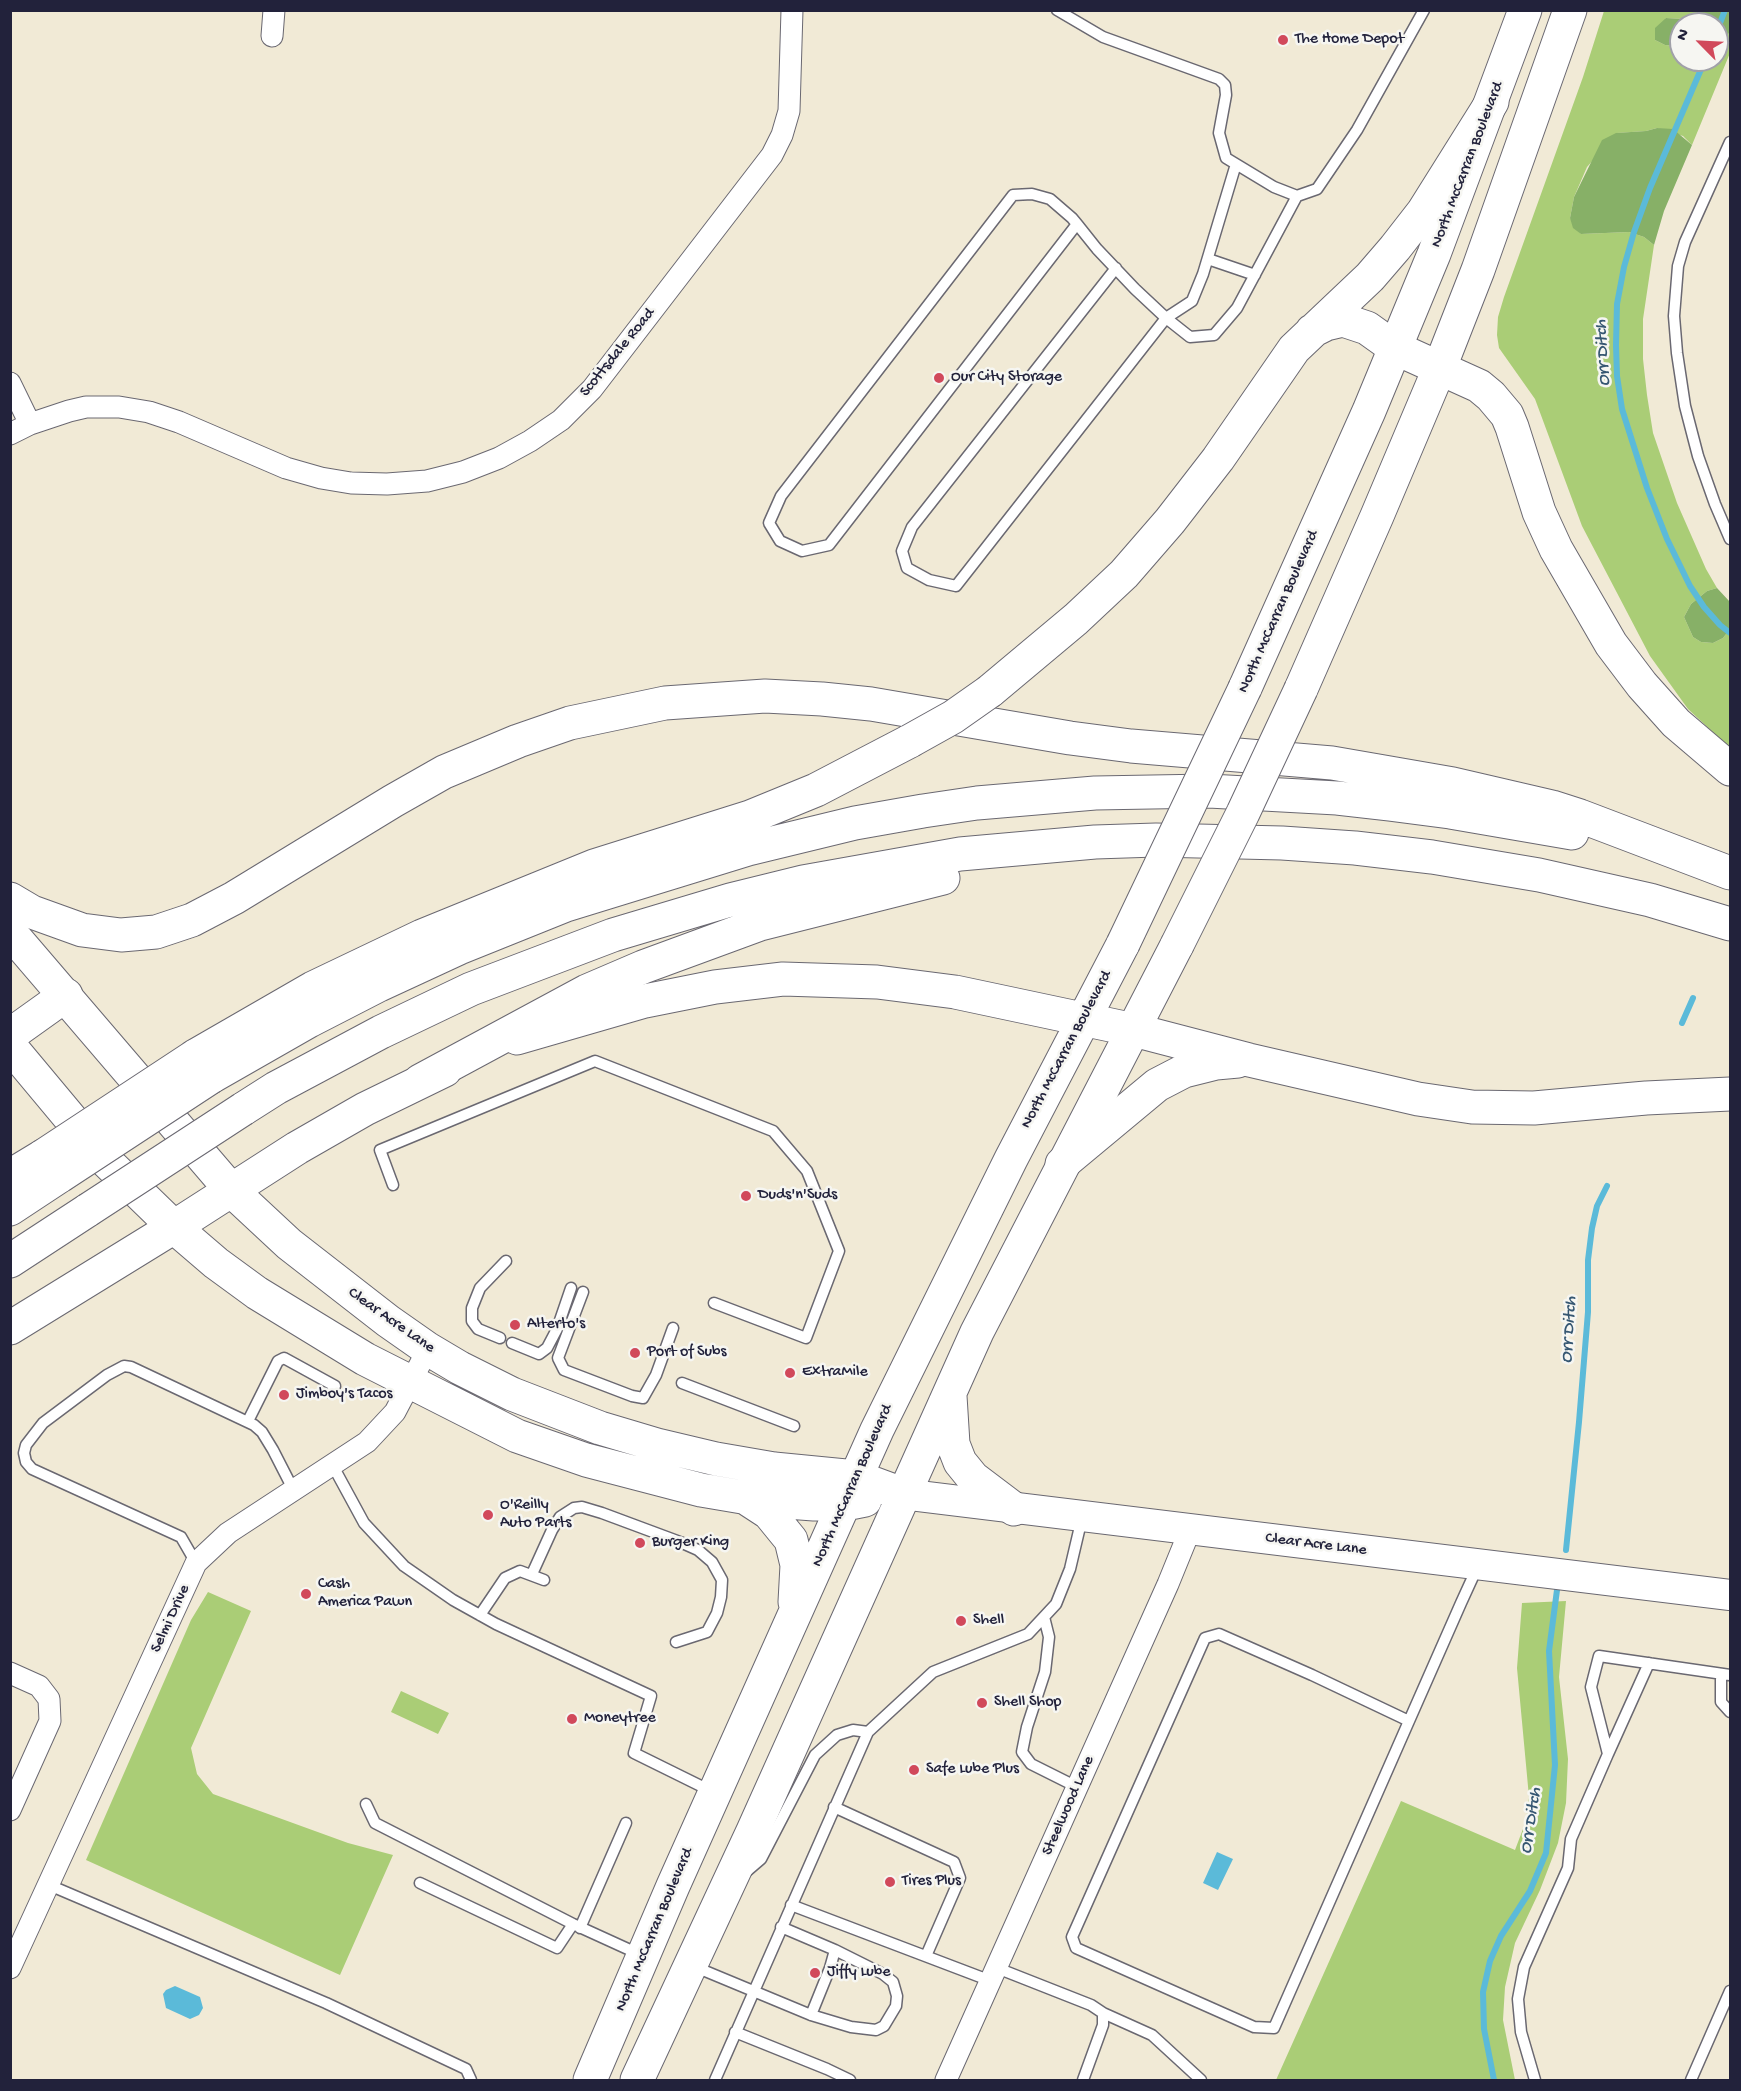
<!DOCTYPE html>
<html>
<head>
<meta charset="utf-8">
<style>
	body { margin:0 }
	#map { position:relative; width:1741px; height:2091px; overflow:hidden; background:#f1ead6; font-family:"Gochi Hand",sans-serif }
	canvas { display:block }
	.frame { position:absolute; inset:0; border:12px solid #22223b; pointer-events:none }
	.north { position:absolute; left:1669px; top:12px; width:60px; height:60px; box-sizing:border-box; background:#f6f6f2; border:2px solid #a1a1a9; border-radius:50%; rotate:294deg; font-size:16px; font-weight:700; line-height:24px; text-align:center; color:#22223b }
	.north::after { content:''; display:block; margin:auto; width:21px; height:27px; background:#d1495b; clip-path:polygon(50% 0,100% 100%,50% 72%,0 100%) }
</style>
</head>
<body>
<div id="map">
<canvas width="1741" height="2091"></canvas>
<div class="frame"></div>
<div class="north">N</div>
</div>
<script>
const ctx = document.querySelector('canvas').getContext('2d');
ctx.lineJoin = 'round';
function paint(path, color) {
  ctx.fillStyle = color;
  ctx.fill(path, 'evenodd');
}
function shape(rows) {
  const path = new Path2D();
  for (const r of rows) {
    path.moveTo(r[0], r[1]);
    for (let i = 2; i < r.length; i += 2) path.lineTo(r[i], r[i + 1]);
  }
  return path;
}
function trace(path, color, width, dash) {
  ctx.strokeStyle = color;
  ctx.lineWidth = width;
  ctx.lineCap = dash ? 'butt' : 'round';
  ctx.setLineDash(dash || []);
  ctx.stroke(path);
}
function label(font, color, halo, rows, align = 'center') {
  ctx.font = font + ' "Gochi Hand",sans-serif';
  ctx.lineWidth = 5;
  ctx.setLineDash([]);
  ctx.textBaseline = 'middle';
  ctx.strokeStyle = halo;
  ctx.fillStyle = color;
  for (const [text, x, y, turn = 0] of rows) {
    ctx.save();
    ctx.translate(x, y);
    ctx.rotate((+turn || 0) * Math.PI / 180);
    ctx.textAlign = isNaN(turn) ? turn : align;
    if (halo) ctx.strokeText(text, 0, 0);
    ctx.fillText(text, 0, 0);
    ctx.restore();
  }
}
paint(shape([
	[1604,11,1698,11,1697,14,1684,19,1666,18,1655,40,1665,45,1674,46,1681,43,1681,60,1717,60,1717,37,1727,38,1730,30,1730,53,1692,145,1683,136,1657,128,1646,131,1617,133,1587,167,1574,197,1570,218,1581,234,1629,232,1644,237,1654,245,1643,319,1643,359,1647,395,1653,433,1677,503,1706,569,1717,588,1707,591,1691,604,1684,617,1693,637,1701,642,1713,643,1723,638,1730,629,1730,748,1688,709,1650,656,1582,526,1535,399,1499,348,1497,335,1498,317,1504,297,1583,77],
	[208,1592,251,1611,191,1748,197,1774,213,1794,348,1843,393,1855,340,1975,86,1860,191,1620],
	[1566,1601,1559,1677,1568,1759,1566,1803,1558,1843,1540,1890,1515,1943,1505,1987,1503,2020,1515,2080,1276,2080,1401,1801,1515,1850,1526,1821,1529,1797,1517,1668,1522,1603],
	[401,1691,449,1713,438,1734,391,1712]
]), '#aacd76');
paint(shape([
	[1698,11,1730,11,1730,30,1727,38,1717,37,1717,24,1681,24,1681,43,1674,46,1665,45,1655,40,1655,28,1666,18,1684,19,1696,14],
	[1657,128,1673,129,1692,145,1664,211,1654,245,1644,237,1629,232,1581,234,1573,228,1570,218,1574,197,1602,140,1616,133,1646,131],
	[1717,588,1730,602,1730,629,1723,638,1713,643,1701,642,1693,637,1684,617,1691,604,1707,591]
]), '#87b067');
paint(shape([
	[1217,1852,1233,1859,1218,1890,1203,1883],
	[175,1986,200,1997,203,2008,199,2015,190,2019,166,2008,163,1994,166,1990]
]), '#5bbad9');
trace(shape([
	[1717,31,1725,10],
	[1705,60,1650,188,1634,232,1624,267,1617,304,1616,345,1617,376,1622,409,1647,488,1667,539,1690,586,1704,607,1720,625,1730,633],
	[1682,1023,1693,998],
	[1566,1550,1579,1422,1588,1312,1588,1260,1592,1228,1597,1206,1607,1186],
	[1494,2080,1484,2029,1483,1992,1490,1961,1501,1936,1530,1891,1546,1853,1555,1765,1549,1651,1557,1590]
]), '#5bbad9', 6);
const lane = shape([
	[1057,10,1103,37,1219,79,1225,85,1226,95,1219,133,1226,158,1274,187,1297,196,1317,189,1357,130,1424,10],
	[1730,142,1685,242,1678,266,1674,316,1677,353,1685,406,1698,456,1715,504,1730,539],
	[1077,224,829,545,802,551,780,541,769,523,781,496,1013,195,1032,194,1050,199,1072,218,1077,224,1097,249,1135,289,1166,318,1192,301,1203,274,1236,164],
	[1208,259,1255,275],
	[1116,268,912,527,902,551,907,568,929,580,956,586,1166,318,1190,337,1214,335,1237,308,1297,196],
	[393,1185,380,1150,595,1061,773,1131,807,1171,839,1251,806,1338,714,1303],
	[583,1292,558,1358,564,1370,632,1396,643,1398,656,1375,673,1328],
	[500,1338,478,1329,472,1321,472,1308,480,1288,506,1261],
	[512,1343,539,1354,547,1348,557,1329,571,1288],
	[682,1383,794,1426],
	[248,1421,278,1361,284,1358,335,1386,331,1393],
	[333,1466,364,1523,404,1566,453,1600,496,1624,651,1696,634,1753,711,1791],
	[196,1563,181,1537,32,1469,26,1462,24,1453,26,1445,43,1423,107,1375,124,1366,131,1367,254,1425,262,1432,273,1450,294,1491],
	[532,1574,552,1530,560,1517,574,1508,582,1507,602,1513,680,1542,698,1550,712,1562,722,1580,721,1597,717,1613,707,1632,676,1642],
	[480,1615,505,1578,520,1571,544,1580],
	[1044,1617,1049,1637,1045,1672,1027,1727,1022,1752,1031,1764,1077,1787],
	[1721,1674,1721,1702,1730,1712],
	[1409,1721,1312,1675,1219,1634,1205,1638,1072,1937,1076,1948,1254,2027,1274,2028,1409,1721,1461,1603,1477,1568],
	[1608,1754,1649,1663],
	[366,1804,375,1823,573,1924,641,1955],
	[834,1807,954,1862,960,1878,926,1956],
	[747,1871,761,1859,815,1755,837,1735,853,1730,868,1732],
	[420,1883,557,1948,573,1924],
	[49,1885,326,2003,466,2069,471,2080],
	[791,1905,991,1981],
	[580,1928,626,1823],
	[693,1966,811,2015,851,2027,876,2030,884,2026,896,2006,897,1996,893,1982,883,1974,835,1950,781,1927],
	[997,1968,1091,2005,1103,2013,1103,2025,1083,2080],
	[1103,2013,1152,2035,1201,2080],
	[811,2015,830,1968,835,1950],
	[735,2032,827,2069,850,2080],
	[715,2080,868,1732,933,1672,1028,1634,1056,1604,1070,1569,1082,1518],
	[1535,2080,1521,2032,1518,1999,1524,1967,1568,1868,1571,1839,1608,1754,1591,1687,1599,1656,1730,1675],
	[1691,2080,1730,1991]
]);
const street = shape([
	[272,36,274,10],
	[10,383,30,424],
	[10,434,30,424,69,411,86,407,119,407,149,412,179,422,286,468,321,478,351,483,387,484,427,481,463,472,499,458,530,441,561,420,592,389,772,155,782,135,789,111,792,10],
	[10,1673,39,1686,49,1699,50,1721,10,1810],
	[10,1968,196,1563,228,1533,367,1442,395,1412,428,1349],
	[946,2080,1168,1584,1190,1530]
]);
const secondary = shape([
	[902,1494,1730,1595]
]);
const primary = shape([
	[1245,688,1369,411,1434,254,1525,10],
	[1301,689,1377,516,1440,367,1478,270,1570,10],
	[10,932,231,1190,289,1244,388,1321,428,1349,460,1368,512,1394,600,1428,657,1445,716,1459,774,1469,856,1477,902,1494],
	[517,1038,645,1001,715,987,783,979,877,982,955,992,1134,1030],
	[10,1046,106,1161,174,1227,216,1263,257,1293,365,1359,517,1436,586,1460,701,1490,760,1500,814,1504,845,1504,865,1500],
	[174,1227,297,1148,365,1109,445,1070],
	[950,1396,953,1444,960,1462,973,1478,1014,1509],
	[746,1498,769,1513,791,1540,797,1565,795,1602],
	[590,2080,673,1886,877,1430,1011,1159,1123,944],
	[637,2080,753,1831,977,1332,1177,945]
]);
const highway = shape([
	[1312,331,1326,324,1343,320,1367,328,1395,348,1479,386,1491,396,1507,415,1512,427,1539,512,1556,549,1611,644,1642,685,1676,723,1730,769],
	[990,691,1076,619,1124,574,1170,521,1218,459,1294,349,1370,277,1395,248,1423,212,1492,102],
	[10,899,32,912,82,930,121,935,156,932,192,920,234,898,393,801,444,772,518,741,570,723,665,703,765,696,822,699,871,704,1070,738,1131,746,1332,763,1453,784,1552,807,1580,816,1730,873],
	[1134,1030,1249,1060,1418,1099,1472,1107,1534,1108,1646,1098,1730,1094],
	[10,1035,66,995],
	[195,1056,313,988,422,936,594,866,750,817,816,790,910,741],
	[211,1077,309,1021,379,985,459,948,566,905,748,849,855,823,923,811,977,803,1095,793,1209,791,1337,798,1390,804,1450,812,1572,833],
	[420,1081,587,991,643,967,760,924,943,878],
	[243,1109,276,1088,381,1032,471,989,613,935,730,900,803,882,960,854,1095,842,1156,840,1282,843,1355,848,1432,857,1539,875,1650,900,1730,924],
	[1062,1164,1157,1085,1184,1071,1216,1063,1238,1061],
	[10,1176,43,1156],
	[10,1209,60,1176],
	[10,1261,88,1210],
	[10,1328,174,1227]
]);
trace(lane, '#6a6871', 13);
trace(street, '#6a6871', 23);
trace(secondary, '#6a6871', 32);
trace(primary, '#6a6871', 35);
trace(highway, '#6a6871', 35);
trace(lane, '#fff', 10);
trace(street, '#fff', 21);
trace(secondary, '#fff', 30);
trace(primary, '#fff', 33);
trace(highway, '#fff', 33);
const primaryBridge = shape([
	[1123,944,1245,688],
	[1177,945,1243,813,1301,689]
]);
const highwayBridge = shape([
	[910,741,953,717,990,691],
	[43,1156,195,1056],
	[60,1176,211,1077],
	[88,1210,243,1109]
]);
trace(primaryBridge, '#6a6871', 35, []);
trace(highwayBridge, '#6a6871', 35, []);
trace(primaryBridge, '#fff', 33);
trace(highwayBridge, '#fff', 33);
for (const [x, y, r, color] of [
	[1283,40,6,"#d1495b"],
	[939,378,6,"#d1495b"],
	[746,1196,6,"#d1495b"],
	[515,1325,6,"#d1495b"],
	[635,1353,6,"#d1495b"],
	[790,1373,6,"#d1495b"],
	[284,1395,6,"#d1495b"],
	[488,1515,6,"#d1495b"],
	[640,1543,6,"#d1495b"],
	[306,1594,6,"#d1495b"],
	[961,1621,6,"#d1495b"],
	[982,1703,6,"#d1495b"],
	[572,1719,6,"#d1495b"],
	[914,1770,6,"#d1495b"],
	[890,1882,6,"#d1495b"],
	[815,1973,6,"#d1495b"]
]) {
  const dot = new Path2D();
  dot.arc(x, y, r, 0, 2 * Math.PI);
  ctx.fillStyle = color;
  ctx.fill(dot);
  trace(dot, '#f6f6f2', 2);
}
label('16px', '#22223b', '#f6f6f2', [
	["The Home Depot",1295,40],
	["Our City Storage",951,378],
	["Duds'n'Suds",758,1196],
	["Alterto's",527,1325],
	["Port of Subs",647,1353],
	["ExtraMile",802,1373],
	["Jimboy's Tacos",296,1395],
	["O'Reilly",500,1506],
	["Auto Parts",500,1524],
	["Burger King",652,1543],
	["Cash",318,1585],
	["America Pawn",318,1603],
	["Shell",973,1621],
	["Shell Shop",994,1703],
	["Moneytree",584,1719],
	["Safe Lube Plus",926,1770],
	["Tires Plus",902,1882],
	["Jiffy Lube",827,1973]
], 'left');
label('16px', '#22223b', '#f6f6f2', [
	["North McCarran Boulevard",1468,165,-69],
	["Scottsdale Road",618,353,-51],
	["North McCarran Boulevard",1279,612,-66],
	["North McCarran Boulevard",1067,1050,-62],
	["Clear Acre Lane",391,1321,35],
	["North McCarran Boulevard",853,1486,-66],
	["Clear Acre Lane",1316,1545,7],
	["Selmi Drive",171,1619,-65],
	["Steelwood Lane",1069,1806,-66],
	["North McCarran Boulevard",655,1930,-67]
]);
label('italic 18px', '#365772', '#f6f6f2', [
	["Orr Ditch",1604,353,-93],
	["Orr Ditch",1570,1330,-86],
	["Orr Ditch",1532,1821,-81]
]);
</script>
</body>
</html>
